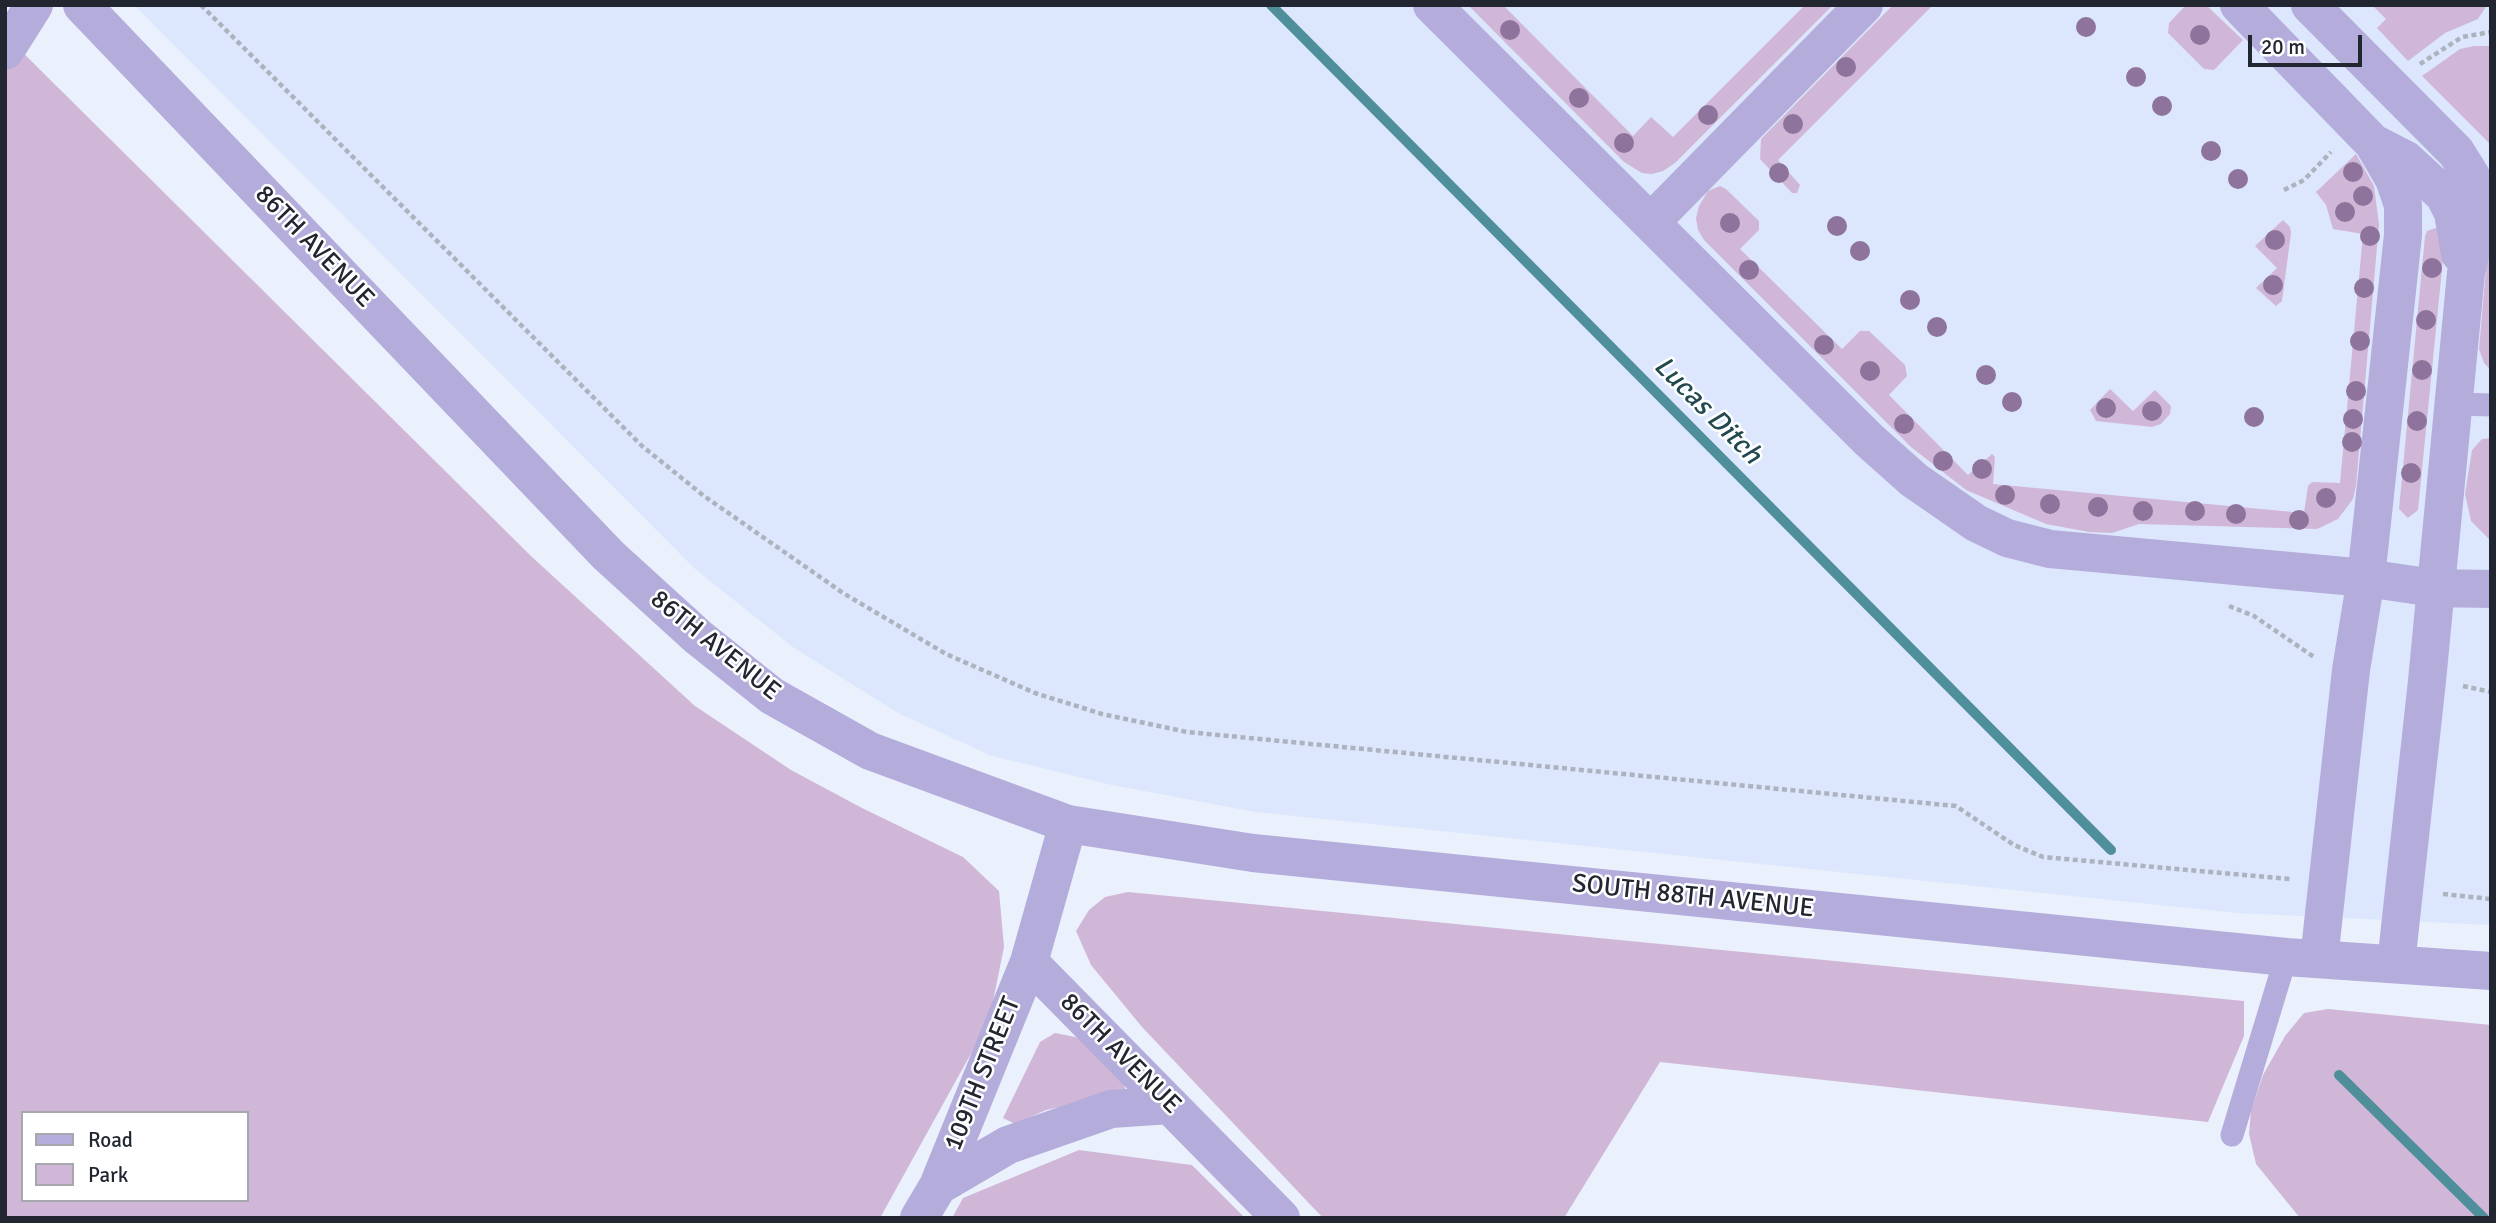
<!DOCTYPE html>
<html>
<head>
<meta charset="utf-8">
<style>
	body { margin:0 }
	#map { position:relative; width:2496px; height:1223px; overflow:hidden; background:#eaf0fc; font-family:Signika,sans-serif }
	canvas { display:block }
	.frame { position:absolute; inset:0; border:7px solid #212631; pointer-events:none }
	.legend { position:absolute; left:21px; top:1111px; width:228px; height:91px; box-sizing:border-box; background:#fff; border:2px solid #a6a8ad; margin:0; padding:9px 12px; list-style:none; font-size:21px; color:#212631 }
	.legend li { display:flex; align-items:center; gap:14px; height:35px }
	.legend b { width:35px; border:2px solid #a6a8ad }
	.scale { position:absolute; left:2248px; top:35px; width:114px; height:32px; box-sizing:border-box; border:4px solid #212631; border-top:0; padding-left:9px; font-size:21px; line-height:24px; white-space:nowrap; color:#212631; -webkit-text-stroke:5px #fff; paint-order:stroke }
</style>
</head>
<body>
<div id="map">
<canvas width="2496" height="1223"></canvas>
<div class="frame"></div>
<ul class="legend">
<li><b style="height:9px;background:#b4addb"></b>Road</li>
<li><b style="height:19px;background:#d1b7d7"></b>Park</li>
</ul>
<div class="scale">20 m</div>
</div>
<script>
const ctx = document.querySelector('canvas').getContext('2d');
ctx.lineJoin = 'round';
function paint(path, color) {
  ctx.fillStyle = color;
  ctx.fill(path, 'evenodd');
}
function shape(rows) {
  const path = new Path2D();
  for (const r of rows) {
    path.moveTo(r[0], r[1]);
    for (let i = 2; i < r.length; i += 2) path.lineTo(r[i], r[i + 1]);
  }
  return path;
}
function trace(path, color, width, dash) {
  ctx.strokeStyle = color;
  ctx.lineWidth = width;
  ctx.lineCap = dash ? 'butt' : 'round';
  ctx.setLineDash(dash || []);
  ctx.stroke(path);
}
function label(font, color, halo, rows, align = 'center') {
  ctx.font = font + ' Signika,sans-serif';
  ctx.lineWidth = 5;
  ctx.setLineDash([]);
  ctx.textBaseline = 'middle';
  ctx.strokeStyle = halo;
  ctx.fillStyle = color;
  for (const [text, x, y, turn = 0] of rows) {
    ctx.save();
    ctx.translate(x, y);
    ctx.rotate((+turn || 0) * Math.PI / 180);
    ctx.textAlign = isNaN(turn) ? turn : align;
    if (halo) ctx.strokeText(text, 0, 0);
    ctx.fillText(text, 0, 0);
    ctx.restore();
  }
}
paint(shape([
	[134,5,2491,5,2491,925,2237,913,1256,812,1112,785,992,756,898,713,794,648,695,569]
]), '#dce7fd');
paint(shape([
	[1468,5,1503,5,1633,136,1651,117,1673,137,1805,5,1833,5,1675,163,1663,171,1652,174,1642,173,1624,162],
	[1893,5,1933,5,1778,160,1800,185,1797,193,1792,193,1760,159,1761,139],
	[2186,5,2206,5,2243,40,2214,70,2204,69,2168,33,2169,23],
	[2372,5,2487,5,2478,19,2445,33,2408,61,2377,28,2386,19],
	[5,35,532,557,695,706,791,770,862,808,963,857,999,891,1004,947,989,1021,880,1218,5,1218],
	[23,1113,247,1113,247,1200,23,1200],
	[2474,46,2491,46,2491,145,2422,76,2460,49],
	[2356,154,2374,186,2379,224,2356,486,2353,499,2338,519,2317,529,2139,524,2112,533,2089,532,2046,524,1966,490,1911,447,1704,240,1698,230,1696,218,1699,206,1708,191,1720,186,1726,189,1759,221,1759,230,1740,249,1842,349,1860,331,1869,331,1905,365,1907,376,1889,395,1968,475,1992,454,1995,457,1993,484,2304,513,2308,486,2312,482,2340,483,2363,234,2333,229,2326,205,2316,192],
	[2491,211,2491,370,2484,363,2479,349],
	[2283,220,2290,227,2291,233,2282,301,2276,306,2256,288,2277,268,2255,246],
	[2436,228,2445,239,2418,510,2408,518,2399,509,2425,236,2427,231],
	[2110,389,2133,411,2155,390,2171,406,2170,414,2161,424,2152,427,2096,421,2090,410],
	[2491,438,2491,541,2471,521,2465,494,2472,450,2482,439],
	[1128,892,2244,1001,2244,1036,2208,1122,1660,1062,1564,1218,1323,1218,1142,1027,1091,965,1076,931,1089,910,1105,897],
	[2328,1009,2491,1025,2491,1218,2300,1218,2256,1164,2249,1134,2251,1111,2263,1075,2285,1036,2304,1013],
	[1055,1033,1080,1038,1122,1076,1126,1093,1046,1110,1015,1124,1003,1118,1040,1042],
	[1079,1150,1192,1165,1245,1218,952,1218,963,1198]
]), '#d1b7d7');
trace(shape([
	[1271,5,2111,850],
	[2339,1075,2484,1218]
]), '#4f8e9b', 10);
trace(shape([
	[201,5,642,446,704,496,843,593,946,654,1035,693,1102,714,1187,732,1956,806,2014,845,2043,857,2290,879],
	[2420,64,2462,37,2491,32],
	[2284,190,2304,180,2331,152],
	[2229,606,2254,616,2314,657],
	[2463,686,2491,692],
	[2443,894,2491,899]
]), '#adb3be', 4.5, [5, 3.5]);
trace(shape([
	[2455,404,2491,405],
	[2232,1135,2286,957]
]), '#b4addb', 23);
trace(shape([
	[1432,5,1869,440,1914,480,1976,523,2007,538,2050,549,2366,578,2434,588,2491,589],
	[2239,5,2373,143,2394,179,2403,205,2403,235,2366,578,2351,670,2319,959],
	[2310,5,2456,152,2471,176,2476,199,2474,238,2466,273,2427,681,2396,964],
	[5,51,34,5],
	[2377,145,2406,160,2444,195,2453,213,2460,254],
	[1651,222,1864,5],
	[1068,824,1029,962,1281,1218],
	[938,1186,1008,1145,1111,1109,1170,1105],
	[919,1218,938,1186,1029,962]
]), '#b4addb', 38);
trace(shape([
	[82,5,608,555,698,637,772,696,870,751,1068,824,1253,853,2286,957,2491,971]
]), '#b4addb', 38);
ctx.fillStyle = '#8e749c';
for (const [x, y] of [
	[2086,27],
	[1510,30],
	[2200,35],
	[1846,67],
	[2136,77],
	[1579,98],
	[2162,106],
	[1708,115],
	[1793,124],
	[1624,143],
	[2211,151],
	[2353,172],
	[1779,173],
	[2238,179],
	[2363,196],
	[2345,212],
	[1730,223],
	[1837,226],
	[2370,236],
	[2275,240],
	[1860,251],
	[2432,268],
	[1749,270],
	[2273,285],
	[2364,288],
	[1910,300],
	[2426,320],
	[1937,327],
	[2360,341],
	[1824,345],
	[2422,370],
	[1870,371],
	[1986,375],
	[2356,391],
	[2012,402],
	[2106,408],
	[2152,411],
	[2254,417],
	[2353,419],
	[2417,421],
	[1904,424],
	[2352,442],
	[1943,461],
	[1982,469],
	[2411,473],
	[2005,495],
	[2326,498],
	[2050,504],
	[2098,507],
	[2143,511],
	[2195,511],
	[2236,514],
	[2299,520]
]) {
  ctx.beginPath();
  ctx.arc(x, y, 10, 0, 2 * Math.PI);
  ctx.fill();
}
label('26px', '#212631', '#fff', [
	["86TH AVENUE",314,247,46],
	["86TH AVENUE",715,646,39],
	["SOUTH 88TH AVENUE",1693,897,6],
	["86TH AVENUE",1120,1054,45],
	["109TH STREET",983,1074,-68]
]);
label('italic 28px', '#21494f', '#fff', [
	["Lucas Ditch",1707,411,45]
]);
</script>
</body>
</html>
